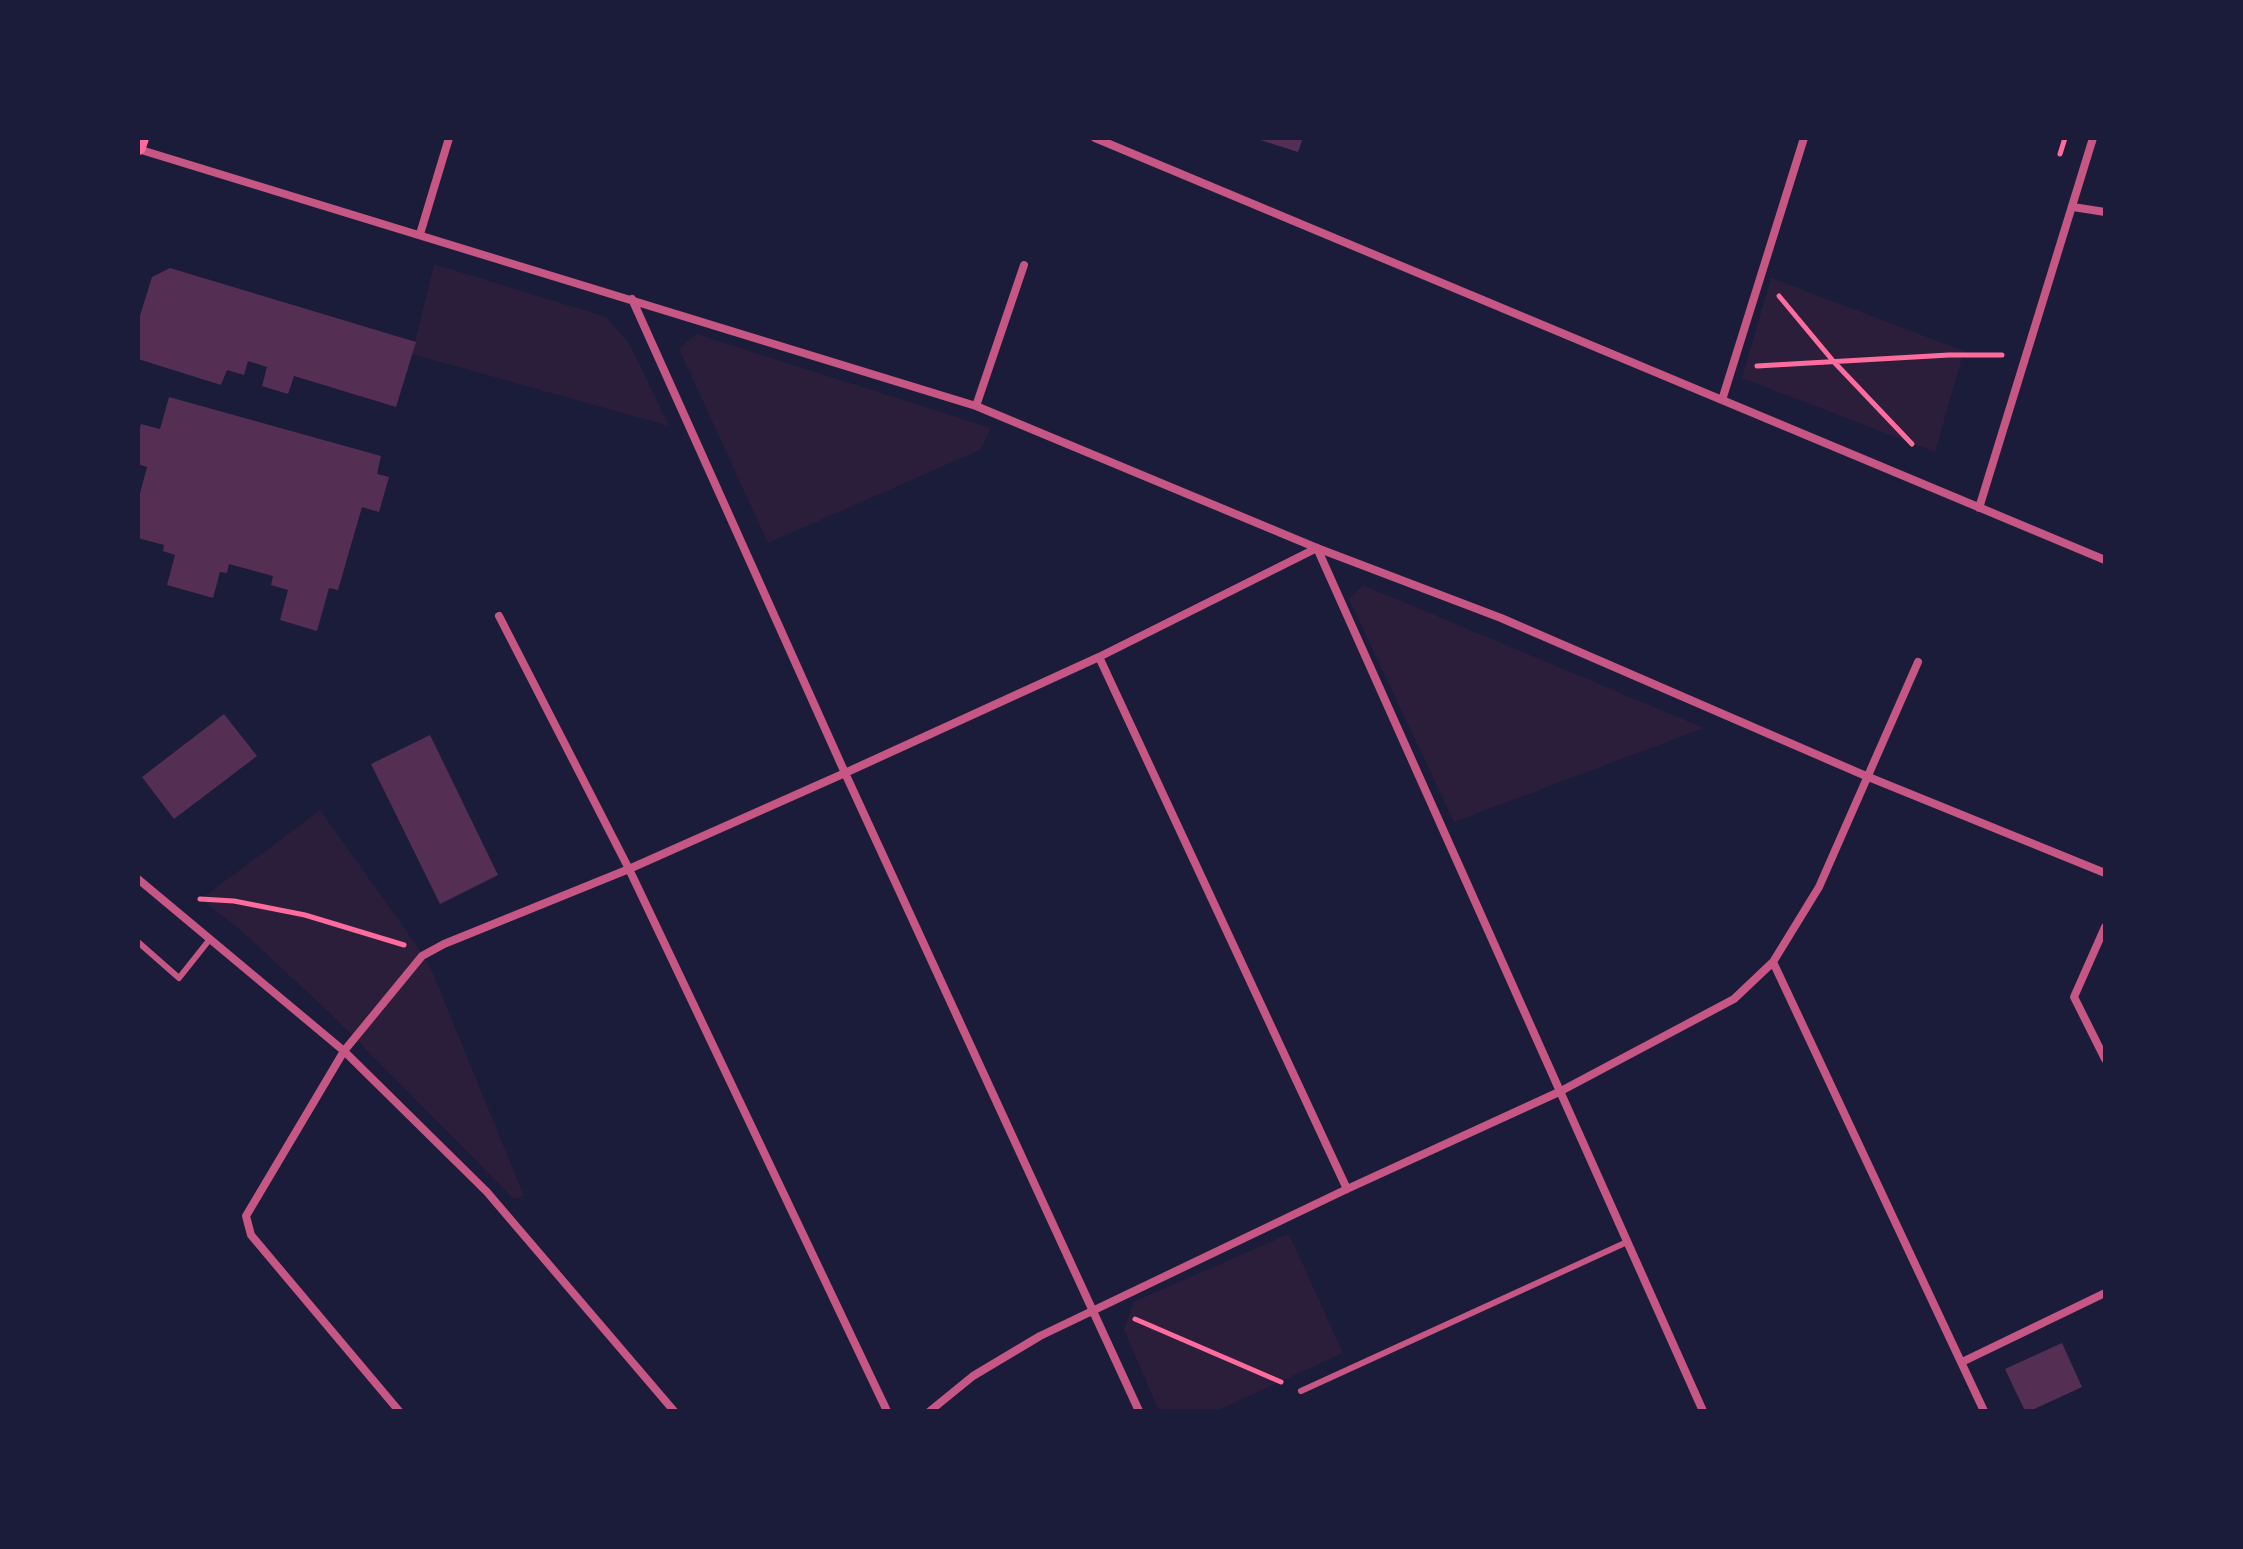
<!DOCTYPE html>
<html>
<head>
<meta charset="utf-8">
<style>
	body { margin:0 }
	#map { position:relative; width:2243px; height:1549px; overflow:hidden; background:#1b1b3a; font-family:Raleway,sans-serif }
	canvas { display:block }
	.frame { position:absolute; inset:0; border:140px solid #1b1b3a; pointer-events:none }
</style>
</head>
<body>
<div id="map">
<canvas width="2243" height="1549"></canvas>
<div class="frame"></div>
</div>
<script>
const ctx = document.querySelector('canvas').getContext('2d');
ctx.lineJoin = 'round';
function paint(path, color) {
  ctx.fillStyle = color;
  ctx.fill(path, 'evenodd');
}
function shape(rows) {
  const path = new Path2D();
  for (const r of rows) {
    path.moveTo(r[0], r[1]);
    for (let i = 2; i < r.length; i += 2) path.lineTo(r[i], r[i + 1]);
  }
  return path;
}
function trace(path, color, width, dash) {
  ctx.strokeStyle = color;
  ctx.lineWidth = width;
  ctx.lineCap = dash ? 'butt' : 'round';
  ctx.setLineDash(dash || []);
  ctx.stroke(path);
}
paint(shape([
	[434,264,606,317,629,343,669,426,412,354],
	[1771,278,1964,351,1935,452,1742,378],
	[696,334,991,428,980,450,768,543,679,349],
	[1363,585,1704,728,1454,822,1349,599],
	[320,810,415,943,432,971,524,1196,514,1199,334,1017,246,935,201,899],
	[1289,1234,1343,1353,1216,1411,1159,1411,1124,1330,1133,1302]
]), '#2a1e3b');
paint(shape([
	[1254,138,1303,138,1298,152],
	[170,268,416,342,396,407,294,376,288,394,262,386,267,367,248,361,244,375,227,370,221,385,138,359,138,322,152,277],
	[169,397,381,456,377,474,389,477,379,512,362,507,338,590,329,588,317,631,280,620,288,590,271,585,273,576,229,564,227,573,220,572,213,598,167,585,175,555,163,551,164,545,138,538,138,501,147,467,138,464,138,435,141,424,160,429],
	[224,714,257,756,174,819,142,777],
	[430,735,498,875,440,904,371,764],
	[2062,1343,2082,1387,2030,1411,2025,1411,2005,1369]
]), '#542f53');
trace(shape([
	[2060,154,2065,138],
	[1779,296,1834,362,1912,444],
	[1757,366,1949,355,2002,355],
	[200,899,234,901,305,915,404,945],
	[1135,1319,1281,1382]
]), '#ff6b9d', 5);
trace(shape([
	[138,942,179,978,210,939],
	[1301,1391,1627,1242]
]), '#c65784', 6);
trace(shape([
	[1095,138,2105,560],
	[138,149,976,406,1317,548,1501,618,1866,776,2105,873],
	[2073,207,2105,212],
	[420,234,449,138],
	[632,299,845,773,1139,1411],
	[1722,400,1804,138],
	[976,406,1024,265],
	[1979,508,2093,138],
	[499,616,629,869,887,1411],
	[1099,657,1347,1189],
	[138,879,344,1051,487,1192,674,1411],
	[2105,927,2074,997,2105,1059],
	[1773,962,1984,1411],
	[1962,1362,2105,1293],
	[399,1411,251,1235,246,1216,344,1051,422,956,444,944,629,869,845,773,1099,657,1317,548,1703,1411],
	[930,1411,973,1376,1040,1336,1347,1189,1559,1092,1734,999,1773,962,1819,887,1918,662]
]), '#c65784', 8);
trace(shape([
	[138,147,141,138]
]), '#ff6b9d', 16);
</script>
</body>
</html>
